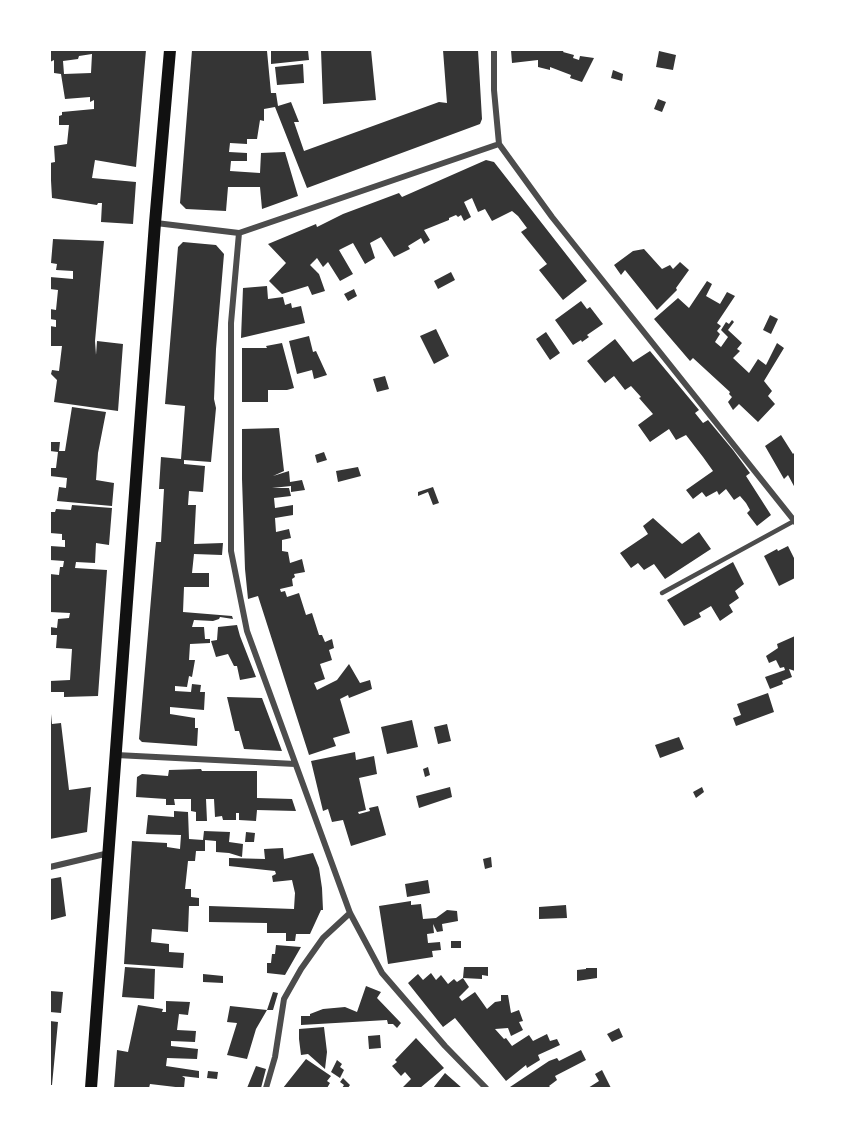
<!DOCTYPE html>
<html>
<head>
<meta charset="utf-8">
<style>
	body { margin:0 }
	#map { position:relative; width:845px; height:1138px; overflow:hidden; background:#fff; font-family:Roboto,sans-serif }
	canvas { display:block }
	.frame { position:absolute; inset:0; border:51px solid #fff; pointer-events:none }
</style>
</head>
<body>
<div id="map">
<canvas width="845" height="1138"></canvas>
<div class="frame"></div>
</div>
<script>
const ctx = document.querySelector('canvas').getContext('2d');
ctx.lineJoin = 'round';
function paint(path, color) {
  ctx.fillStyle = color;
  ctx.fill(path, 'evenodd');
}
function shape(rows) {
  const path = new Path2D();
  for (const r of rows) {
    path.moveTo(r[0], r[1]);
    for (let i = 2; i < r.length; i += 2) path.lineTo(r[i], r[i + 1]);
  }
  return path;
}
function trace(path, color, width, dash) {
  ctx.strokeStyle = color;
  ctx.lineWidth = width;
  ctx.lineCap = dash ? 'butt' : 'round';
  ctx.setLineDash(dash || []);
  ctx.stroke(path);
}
paint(shape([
	[50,50,146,50,136,167,95,160,92,178,136,182,133,224,101,222,102,203,98,203,97,205,52,198,50,163,55,162,54,146,67,144,69,125,59,125,59,116,62,115,62,112,94,109,94,100,90,102,90,97,65,99,61,74,54,73,54,60,50,62],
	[92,54,91,73,64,74,63,61,78,59,79,56],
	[192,50,267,51,271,93,276,93,278,106,291,102,299,122,294,122,304,151,439,102,447,103,443,50,478,50,482,119,480,124,307,188,275,107,264,109,264,121,260,120,257,139,247,139,247,144,230,143,229,152,247,153,247,161,231,161,230,171,260,173,261,153,285,152,298,196,262,209,260,187,228,187,226,211,186,209,180,203],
	[271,50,308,50,309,60,271,64],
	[321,50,371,50,376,100,323,104],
	[511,50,564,50,563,52,574,55,573,58,579,60,580,56,594,58,582,82,570,78,571,75,550,67,550,70,538,67,538,60,512,63],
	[659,51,676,55,673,70,656,67],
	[303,64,304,83,277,85,275,67],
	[613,70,623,74,622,81,611,78],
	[658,99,666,102,662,112,654,109],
	[486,160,494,162,587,281,563,300,539,270,547,264,521,232,527,228,518,216,512,211,492,221,485,209,478,212,472,198,464,202,471,217,464,221,461,215,458,217,456,215,449,218,449,220,424,230,430,240,424,244,421,238,408,246,410,249,394,257,381,237,370,243,375,258,365,264,353,243,339,250,353,274,340,281,328,262,323,267,317,258,310,265,319,274,325,291,312,295,308,286,282,294,269,281,286,263,268,244,316,224,317,227,343,214,399,193,402,197],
	[53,239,104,241,95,341,96,355,97,341,123,344,118,411,54,402,57,380,51,374,52,370,59,371,62,346,50,346,50,326,56,327,56,320,50,319,50,309,56,310,58,290,50,289,50,277,73,279,73,271,56,270,57,264,51,263],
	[183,242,216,245,224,254,216,349,214,399,216,408,211,462,184,460,184,464,205,466,203,492,189,491,188,505,196,505,194,544,223,543,222,555,194,554,192,573,209,573,209,587,184,587,183,612,232,616,233,619,220,617,219,619,213,621,194,620,192,627,204,627,205,639,210,639,210,643,190,644,189,660,195,660,192,677,189,676,187,687,175,686,175,691,191,692,192,684,201,685,200,692,205,692,204,710,170,707,170,714,195,718,195,728,198,728,197,746,142,742,139,739,155,552,156,542,161,542,164,489,159,489,161,457,181,459,185,406,165,404,178,247],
	[644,249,662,269,670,265,673,269,680,262,689,270,676,288,677,290,657,310,625,270,621,275,614,265,633,251],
	[451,272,455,280,438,289,434,281],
	[707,281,712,284,706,296,720,304,727,292,735,296,717,323,721,326,717,331,720,334,715,342,721,347,728,337,721,330,726,322,729,324,732,320,734,322,728,330,742,343,737,349,740,351,733,358,749,373,758,359,766,365,777,343,784,348,764,381,772,391,768,396,775,404,758,422,739,404,733,410,728,402,732,397,729,394,730,392,693,358,690,361,654,319,678,298,689,308],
	[267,286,268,299,283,297,285,305,291,303,292,308,301,306,305,323,241,338,243,288],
	[354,289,357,296,348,301,344,294],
	[581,301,587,309,590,307,603,324,587,335,589,337,582,342,581,340,573,345,555,320],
	[770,315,778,319,771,334,763,330],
	[436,329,449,356,434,364,420,336],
	[546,332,560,353,550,360,536,339],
	[309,336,313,352,316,351,327,375,314,379,312,370,297,374,289,341],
	[615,339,633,362,650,351,699,410,695,413,703,423,708,420,733,450,750,473,746,476,771,515,757,526,747,513,750,510,746,503,740,496,734,500,726,489,719,495,717,491,706,497,702,492,693,499,686,490,713,471,703,457,686,435,676,440,669,429,650,442,638,425,653,414,639,398,641,397,631,386,625,390,614,376,605,383,587,361],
	[282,343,294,388,287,390,268,390,268,402,242,402,242,348,267,348,266,346],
	[385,376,389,389,377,392,373,379],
	[72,407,106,412,98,453,96,480,114,483,112,506,57,501,59,487,66,488,67,478,50,476,50,468,56,468,58,452,50,451,50,442,60,442,59,451,65,451],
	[279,428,284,471,273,476,289,471,290,482,302,480,305,490,291,492,291,486,272,488,289,488,291,496,274,498,275,508,293,505,293,515,275,518,276,532,289,529,291,538,282,540,282,551,288,552,290,563,302,559,305,572,294,574,295,577,292,579,293,586,280,589,281,592,285,591,287,597,299,593,306,615,312,613,319,635,322,635,325,642,332,639,334,648,329,650,332,660,320,664,325,679,314,683,317,690,337,680,349,664,360,683,370,680,372,689,349,698,348,695,340,699,350,733,333,738,336,746,309,755,258,596,248,599,245,569,242,479,242,429],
	[781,435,793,454,795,452,795,488,788,475,784,479,765,446],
	[324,452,327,460,317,463,315,455],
	[358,467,361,476,338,482,336,471],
	[433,487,439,503,433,505,428,492,418,496,418,492],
	[72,505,112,508,109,545,96,543,95,563,76,562,75,568,107,570,98,696,64,697,64,692,50,692,50,681,70,680,72,649,56,648,57,635,50,635,50,627,57,628,58,619,69,618,70,613,50,612,50,574,59,575,60,567,63,567,64,561,50,560,50,546,65,547,65,540,62,540,62,534,50,533,50,512,55,512,56,509,71,510],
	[653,518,682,544,699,532,711,549,665,579,654,564,644,570,638,563,631,568,620,553,648,534,643,526],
	[788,546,795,560,795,578,779,586,764,556,777,549,778,551],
	[733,562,744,584,735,591,739,598,729,605,733,612,720,621,711,606,699,613,701,617,684,626,667,600],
	[237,625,240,636,256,677,240,680,237,666,234,666,228,654,216,657,211,641,217,640,218,627],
	[795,636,795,671,789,669,792,677,782,681,783,684,770,689,765,677,785,670,784,667,780,668,776,660,769,663,766,656,778,648,777,644],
	[768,693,774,712,736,726,733,718,741,715,737,704],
	[227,697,262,698,282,751,244,749,239,731,235,731],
	[50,714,51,714,52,724,61,723,69,790,91,787,87,832,50,839],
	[412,720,418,747,387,754,381,727],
	[447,724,451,741,438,744,434,727],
	[679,737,684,749,660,758,655,745],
	[355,752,356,760,374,756,377,774,359,778,366,810,358,812,359,814,370,811,369,808,378,806,386,835,351,846,343,820,332,822,328,809,323,811,311,761],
	[428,767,430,775,425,777,423,769],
	[201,769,202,771,257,771,257,798,292,799,296,811,257,810,256,821,239,820,239,813,236,813,236,820,223,820,222,816,215,817,214,799,206,799,207,821,196,821,196,812,191,811,191,799,174,799,175,805,166,805,166,799,136,797,137,777,142,774,168,776,169,770],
	[450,787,452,797,419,808,416,796],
	[702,787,704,792,696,798,693,792],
	[174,811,188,812,189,839,203,840,204,831,230,832,229,842,243,844,242,857,229,853,216,852,216,841,205,840,205,851,196,851,195,861,188,861,185,889,191,889,191,897,199,898,199,906,189,906,188,932,152,929,151,942,169,944,169,952,184,953,183,968,124,964,132,841,167,843,167,847,180,849,181,835,146,834,148,815,174,817],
	[246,832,255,833,254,842,245,842],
	[283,848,284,859,313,853,319,868,322,888,323,910,321,910,310,934,296,934,295,941,286,941,286,933,267,933,267,923,209,922,209,906,294,909,295,893,292,880,273,882,272,876,276,874,275,871,229,866,229,858,265,859,264,849],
	[491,857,492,867,485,869,483,859],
	[61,877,66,916,51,920,50,879],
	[428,880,430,893,407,897,405,884],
	[411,901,411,905,421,904,423,919,436,918,447,910,457,911,458,921,442,924,443,931,437,932,433,924,434,933,427,934,428,943,440,942,441,950,432,951,433,957,388,964,379,906],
	[566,905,567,918,539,919,539,907],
	[451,941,461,941,461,948,451,948],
	[276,945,301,947,285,975,267,973,267,963,271,963,272,954,275,954],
	[125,967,155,969,154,999,122,997],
	[464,967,488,967,488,976,482,975,482,979,463,978,469,987,459,997,462,1001,475,992,487,1009,495,1002,501,1001,501,995,508,995,511,1013,519,1010,523,1021,519,1022,523,1030,511,1036,508,1028,495,1029,504,1039,506,1038,512,1046,529,1035,533,1041,547,1034,550,1041,557,1039,560,1045,538,1055,540,1060,527,1068,526,1065,506,1081,455,1018,443,1027,408,983,418,974,423,980,431,973,436,980,441,975,448,984,454,979,457,982,463,978],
	[586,968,597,968,597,978,577,981,577,970,586,969],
	[203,974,223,976,223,983,203,982],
	[366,986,381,992,377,998,401,1023,397,1028,393,1024,388,1024,387,1020,301,1025,301,1016,310,1016,310,1014,323,1009,345,1007,357,1012],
	[50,991,63,992,61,1013,50,1012],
	[273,992,278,993,273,1010,267,1010],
	[166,1001,190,1002,188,1015,179,1014,177,1030,196,1031,195,1042,171,1041,171,1046,198,1049,197,1059,167,1058,166,1066,199,1071,199,1078,182,1076,185,1078,184,1088,150,1084,149,1088,114,1088,117,1050,128,1052,138,1005,163,1009,162,1012,166,1012],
	[230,1006,267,1010,256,1029,247,1059,227,1055,237,1023,227,1022],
	[50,1021,58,1022,52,1085,50,1085],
	[324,1027,327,1052,325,1069,308,1054,301,1055,299,1039,299,1029],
	[619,1028,623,1037,612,1042,607,1034],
	[380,1035,381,1048,369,1049,368,1036],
	[416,1038,444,1068,420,1088,402,1088,411,1079,405,1072,401,1076,392,1066,397,1062,395,1060],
	[581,1050,586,1060,555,1076,557,1080,549,1086,551,1088,510,1087,549,1061,557,1058,559,1061],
	[306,1059,331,1076,327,1081,330,1083,327,1088,283,1088],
	[337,1060,342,1064,340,1067,344,1070,340,1078,331,1072],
	[256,1066,266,1069,261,1088,247,1088],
	[602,1070,611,1088,588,1088,599,1081,595,1074],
	[208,1071,218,1072,217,1079,207,1078],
	[445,1073,462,1088,433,1088],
	[343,1078,350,1085,348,1088,342,1088,344,1085,340,1082]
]), '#353535');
trace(shape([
	[662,593,794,521]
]), '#4c4c4c', 4.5);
trace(shape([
	[494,50,494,90,499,144],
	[499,144,552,217,796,523],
	[156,223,239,233,499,144],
	[239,233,231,323,231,551,247,631,350,913,382,973,445,1046,486,1088],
	[116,755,295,764],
	[50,867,109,853],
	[266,1088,275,1057,284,999,301,969,323,938,350,913]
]), '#4c4c4c', 6);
trace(shape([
	[91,1088,155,223,170,50]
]), '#111', 12);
</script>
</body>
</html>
